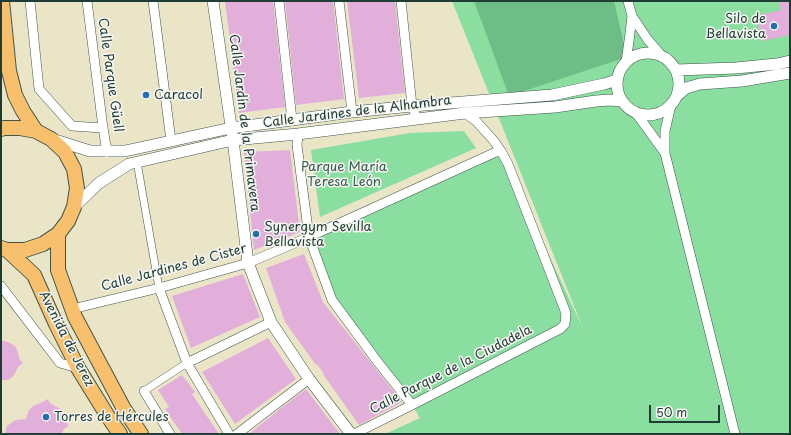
<!DOCTYPE html>
<html>
<head>
<meta charset="utf-8">
<style>
	body { margin:0 }
	#map { position:relative; width:791px; height:435px; overflow:hidden; background:#ebe5c7; font-family:"Playpen Sans",sans-serif }
	canvas { display:block }
	.frame { position:absolute; inset:0; border:2px solid #1f3d34; pointer-events:none }
	.scale { position:absolute; left:649px; top:405px; width:71px; height:18px; box-sizing:border-box; border:2px solid #1f3d34; border-top:0; padding-left:5px; font-size:12px; line-height:14px; white-space:nowrap; color:#1f3d34; -webkit-text-stroke:3px #f6f6f2; paint-order:stroke }
</style>
</head>
<body>
<div id="map">
<canvas width="791" height="435"></canvas>
<div class="frame"></div>
<div class="scale">50 m</div>
</div>
<script>
const ctx = document.querySelector('canvas').getContext('2d');
ctx.lineJoin = 'round';
function paint(path, color) {
  ctx.fillStyle = color;
  ctx.fill(path, 'evenodd');
}
function shape(rows) {
  const path = new Path2D();
  for (const r of rows) {
    if (r.length === 3) {
      path.moveTo(r[0] + r[2], r[1]);
      path.arc(r[0], r[1], r[2], 0, 2 * Math.PI);
      continue;
    }
    path.moveTo(r[0], r[1]);
    for (let i = 2; i < r.length; i += 2) path.lineTo(r[i], r[i + 1]);
  }
  return path;
}
function trace(path, color, width, dash) {
  ctx.strokeStyle = color;
  ctx.lineWidth = width;
  ctx.lineCap = dash ? 'butt' : 'round';
  ctx.setLineDash(dash || []);
  ctx.stroke(path);
}
function label(font, color, halo, rows, align = 'center') {
  ctx.font = font + ' "Playpen Sans",sans-serif';
  ctx.lineWidth = 3;
  ctx.setLineDash([]);
  ctx.textBaseline = 'middle';
  ctx.strokeStyle = halo;
  ctx.fillStyle = color;
  for (const [text, x, y, turn = 0] of rows) {
    ctx.save();
    ctx.translate(x, y);
    ctx.rotate((+turn || 0) * Math.PI / 180);
    ctx.textAlign = isNaN(turn) ? turn : align;
    if (halo) ctx.strokeText(text, 0, 0);
    ctx.fillText(text, 0, 0);
    ctx.restore();
  }
}
paint(shape([
	[452,1,790,1,790,434,385,434,420,418,412,405,332,300,309,237,501,151,584,331],
	[464,131,476,148,320,217,311,150,410,133]
]), '#8adea0');
paint(shape([
	[474,1,614,1,627,57,509,96]
]), '#6fbd86');
paint(shape([
	[225,1,273,1,285,107,239,113],
	[285,1,333,1,344,99,296,105],
	[347,1,395,1,405,93,359,98],
	[779,1,790,1,790,35,762,41,756,16,781,10],
	[290,150,300,232,254,250,244,152],
	[304,254,323,302,402,402,359,425,323,374,324,374,317,364,316,365,285,322,266,268],
	[243,274,260,317,191,348,172,296],
	[268,338,296,379,235,424,202,372],
	[1,340,10,343,15,346,17,350,20,360,23,363,18,367,14,375,10,379,6,380,1,380],
	[182,375,195,392,192,394,219,434,182,434,165,409,169,407,158,390],
	[306,389,340,434,249,434,285,405],
	[47,399,51,404,61,409,63,413,66,422,69,426,64,429,62,434,5,434,7,426,11,423,16,420,26,419,29,410,33,406,43,402]
]), '#e2afdb');
const pedestrian = shape([
	[137,162,159,288],
	[144,391,187,363]
]);
const minor = shape([
	[30,1,39,89,72,126,103,128],
	[87,1,103,128,107,152],
	[153,1,171,141],
	[279,1,292,120],
	[339,1,352,112],
	[401,1,412,106,415,113,415,115,414,117,409,120],
	[628,1,632,16,648,40,662,56],
	[626,62,629,41,632,16],
	[671,105,665,131,665,153,735,434],
	[636,113,665,153],
	[298,134,297,145,309,237,332,300,377,361,412,405],
	[1,286,60,363,78,368],
	[159,288,187,363,229,434],
	[72,309,159,288,248,263,309,237,496,152,501,151],
	[187,363,271,322],
	[144,391,170,434],
	[237,434,309,379],
	[354,434,412,405,560,329,565,324,566,313,508,164,501,151,494,141,476,121,465,113]
]);
const tertiary = shape([
	[213,1,233,140,248,263,271,322,309,379,351,434],
	[648,84,31],
	[676,70,736,68,777,64,790,61],
	[677,96,686,88,700,84,742,81,790,73],
	[52,139,90,151,125,151,231,128,352,112,412,106,552,95,604,84,617,80],
	[74,207,99,183,129,164,233,140,298,134,465,113,555,107,596,101,610,100,622,101]
]);
const primary = shape([
	[2,1,9,71,15,95,23,111,36,131],
	[1,129,4,128,20,128,36,131,51,139,65,152,74,169,77,188,74,207,68,221,58,234,43,244,25,250,7,250,1,248],
	[58,234,58,270,75,317,124,409,141,434],
	[7,250,34,275,56,324,78,368,107,415,120,434]
]);
trace(pedestrian, '#3e564a', 8);
trace(minor, '#3e564a', 10);
trace(tertiary, '#3e564a', 12);
trace(primary, '#3e564a', 16);
trace(pedestrian, '#fff', 7);
trace(minor, '#fff', 9);
trace(tertiary, '#fff', 11);
trace(primary, '#f8bf6c', 14);
for (const [x, y, r, color] of [
	[774,26,4,"#1f6fb2"],
	[146,95,4,"#1f6fb2"],
	[256,234,4,"#1f6fb2"],
	[46,417,4,"#1f6fb2"]
]) {
  const dot = new Path2D();
  dot.arc(x, y, r, 0, 2 * Math.PI);
  ctx.fillStyle = color;
  ctx.fill(dot);
  trace(dot, '#f6f6f2', 1.5);
}
label('13px', '#1f3d34', '#f6f6f2', [
	["Silo de",766,19,"right"],
	["Bellavista",766,34,"right"],
	["Caracol",154,95],
	["Synergym Sevilla",264,227],
	["Bellavista",264,242],
	["Torres de Hércules",54,417]
], 'left');
label('13px', '#1f3d34', '#f6f6f2', [
	["Calle Parque Güell",110,75,82],
	["Calle Jardines de la Alhambra",357,112,-7],
	["Calle Jardín de la Primavera",244,123,83],
	["Calle Jardines de Cister",174,268,-15],
	["Avenida de Jerez",66,339,63],
	["Calle Parque de la Ciudadela",451,370,-27]
]);
label('13px', '#345d4a', '#f6f6f2', [
	["Parque María",344,167],
	["Teresa León",344,182]
]);
</script>
</body>
</html>
